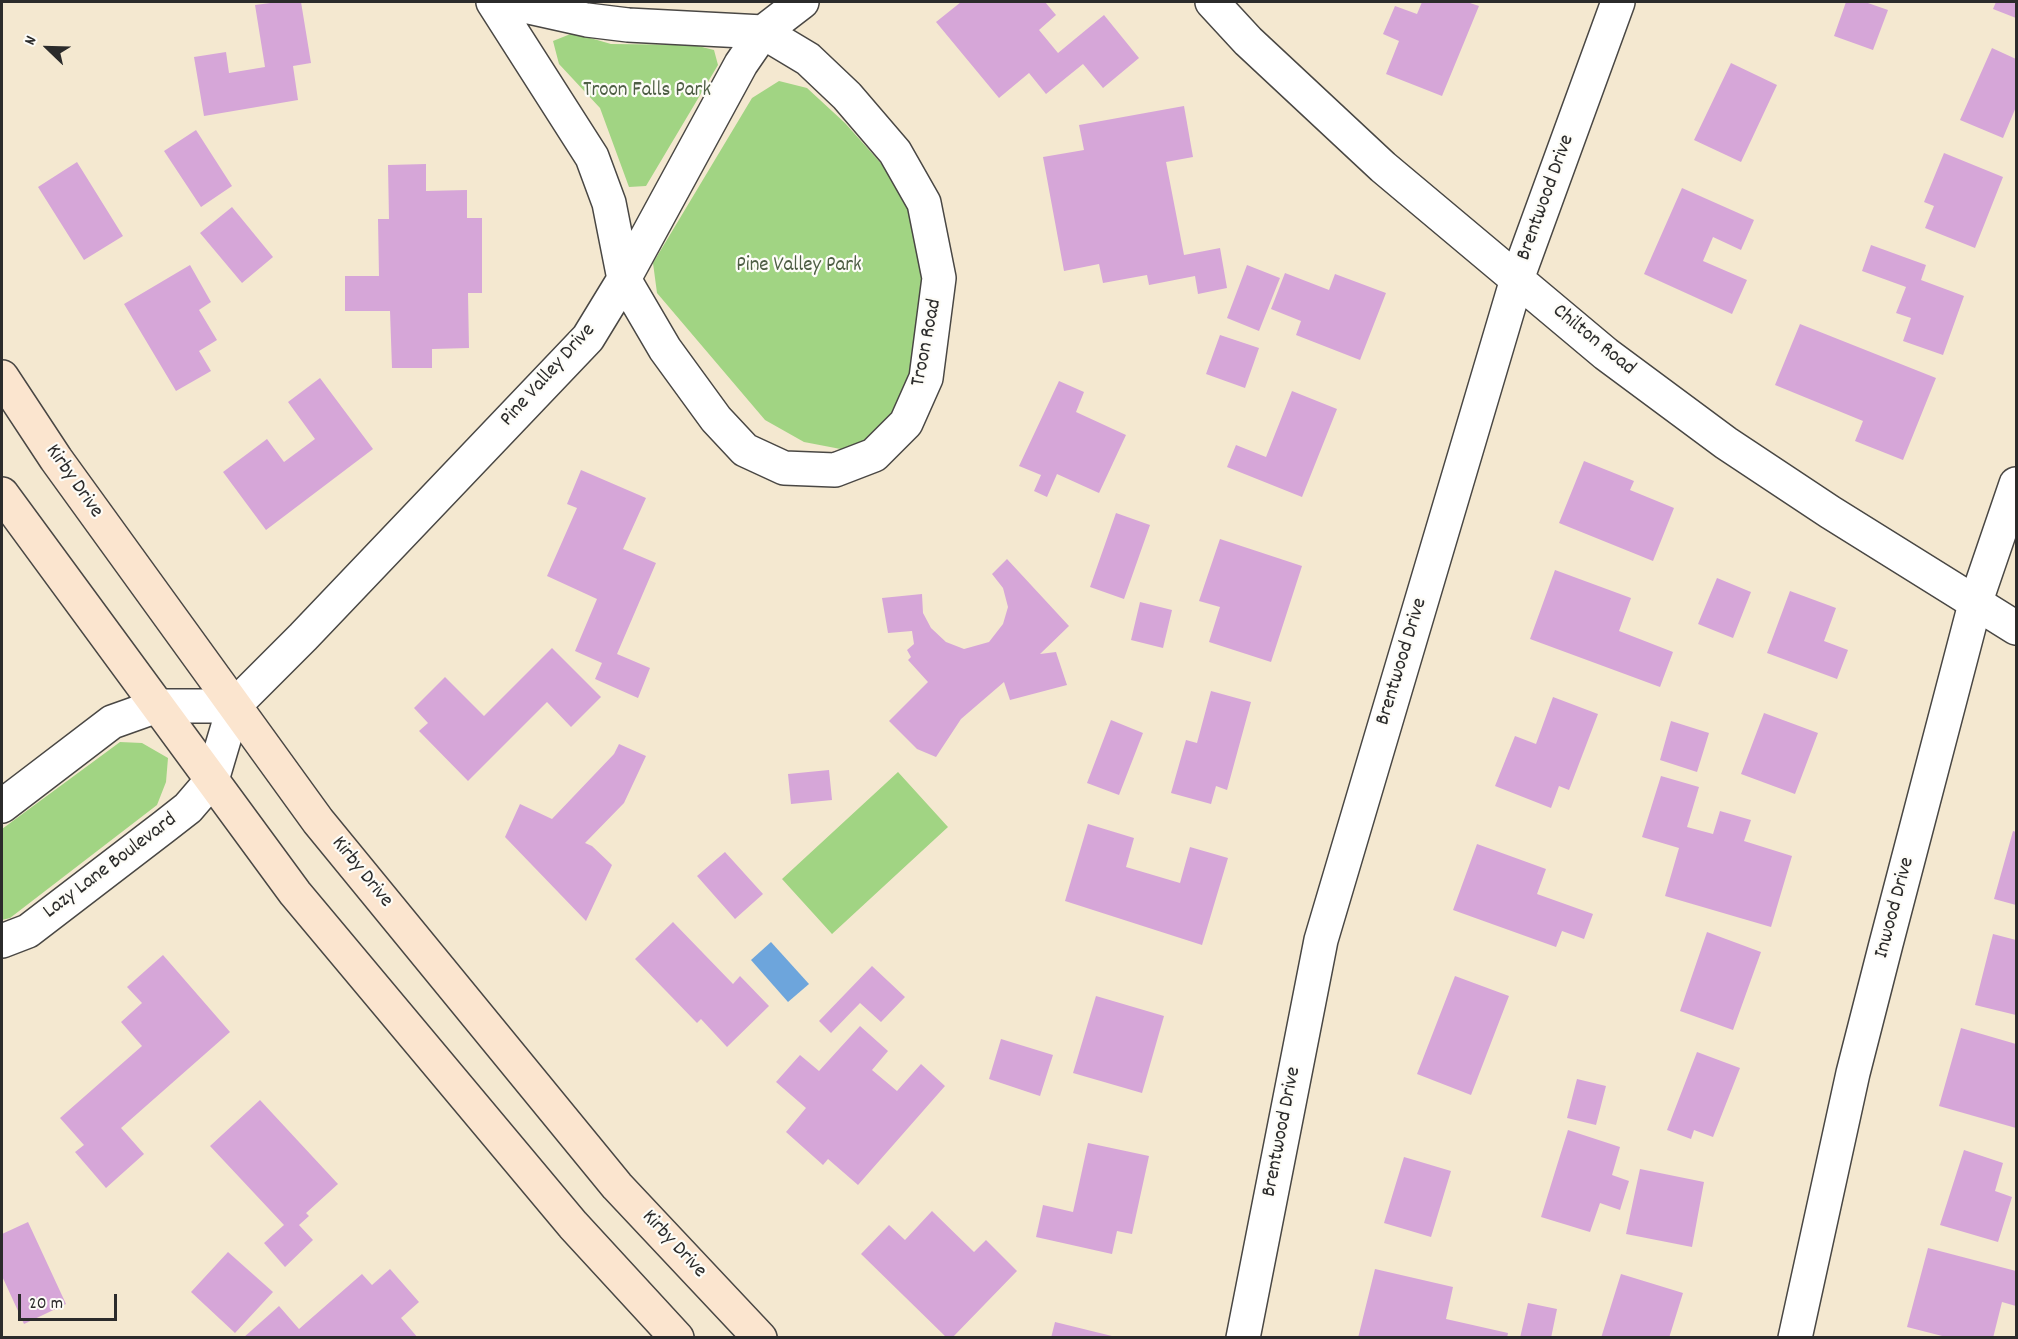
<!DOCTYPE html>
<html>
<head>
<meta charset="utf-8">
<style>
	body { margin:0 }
	#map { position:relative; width:2018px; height:1339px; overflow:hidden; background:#f4e8d0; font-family:Dekko,sans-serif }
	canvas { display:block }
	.frame { position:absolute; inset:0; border:3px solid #2b2b2b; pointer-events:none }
	.north { position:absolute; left:18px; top:18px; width:60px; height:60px; -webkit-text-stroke:4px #fdfcf7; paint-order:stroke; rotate:293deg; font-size:16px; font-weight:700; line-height:24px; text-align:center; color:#2b2b2b }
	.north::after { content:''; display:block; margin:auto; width:21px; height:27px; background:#2b2b2b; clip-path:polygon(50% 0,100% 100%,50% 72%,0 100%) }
	.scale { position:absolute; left:18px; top:1294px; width:99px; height:27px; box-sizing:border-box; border:3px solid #2b2b2b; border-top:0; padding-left:8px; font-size:18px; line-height:21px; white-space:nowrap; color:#2b2b2b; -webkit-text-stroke:4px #fdfcf7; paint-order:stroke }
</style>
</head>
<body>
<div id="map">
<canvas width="2018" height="1339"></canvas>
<div class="frame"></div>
<div class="north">N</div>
<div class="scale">20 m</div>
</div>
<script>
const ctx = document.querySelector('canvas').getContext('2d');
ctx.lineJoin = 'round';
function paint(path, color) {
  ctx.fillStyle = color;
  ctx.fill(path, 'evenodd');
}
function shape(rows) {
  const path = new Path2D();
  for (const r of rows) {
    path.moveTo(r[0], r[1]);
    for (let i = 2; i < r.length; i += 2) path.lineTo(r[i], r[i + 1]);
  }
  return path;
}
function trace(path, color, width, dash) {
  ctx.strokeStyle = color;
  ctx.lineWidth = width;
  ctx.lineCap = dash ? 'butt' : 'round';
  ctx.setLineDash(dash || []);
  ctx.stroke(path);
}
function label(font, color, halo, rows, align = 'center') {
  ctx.font = font + ' Dekko,sans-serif';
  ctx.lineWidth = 4.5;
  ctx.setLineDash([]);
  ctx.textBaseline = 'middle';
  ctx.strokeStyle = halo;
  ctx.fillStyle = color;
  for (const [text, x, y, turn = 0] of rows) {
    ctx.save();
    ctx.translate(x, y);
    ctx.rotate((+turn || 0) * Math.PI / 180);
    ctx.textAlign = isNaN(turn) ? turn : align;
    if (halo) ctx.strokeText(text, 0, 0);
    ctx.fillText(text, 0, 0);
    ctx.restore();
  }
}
paint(shape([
	[573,33,611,44,694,45,714,50,718,65,646,186,629,187,600,108,559,64,553,41],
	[779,81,807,88,845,123,895,179,924,240,925,300,915,370,886,429,851,451,804,442,765,420,657,293,653,263,752,98],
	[120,742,142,743,168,758,166,782,157,805,10,918,2,920,2,829],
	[898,772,948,827,832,934,782,879]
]), '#a1d483');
paint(shape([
	[771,942,809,984,788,1002,751,960]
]), '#6da5dc');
paint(shape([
	[278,2,301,2,311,63,293,66,298,100,204,116,194,57,226,52,229,73,265,67,255,5],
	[961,2,1045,2,1056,15,1039,30,1058,53,1104,15,1139,58,1103,88,1083,64,1046,94,1029,73,999,98,936,22],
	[1422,2,1467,2,1479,6,1442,96,1386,74,1399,41,1383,34,1395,6,1417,14],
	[1846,2,1865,2,1888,10,1873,50,1834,36],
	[1996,2,2016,2,2016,18,1993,9],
	[1992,48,2016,59,2016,107,2003,138,1960,120],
	[1731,63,1777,85,1741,162,1694,140],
	[1184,106,1193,157,1166,162,1184,255,1220,248,1227,288,1198,294,1195,276,1149,285,1147,275,1103,283,1099,264,1064,271,1043,157,1084,150,1079,125],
	[196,130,232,186,201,207,164,151],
	[1944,153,2003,177,1975,248,1925,228,1934,206,1924,202],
	[77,162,123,236,84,260,38,187],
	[426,164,426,191,467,190,467,218,482,218,482,293,468,293,469,348,432,349,432,368,392,368,390,311,345,311,345,276,379,276,378,219,389,219,388,165],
	[1682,188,1754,220,1741,250,1713,237,1703,261,1747,280,1732,314,1644,274],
	[232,207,273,257,242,283,200,233],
	[1871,245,1926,265,1921,280,1964,296,1943,355,1903,341,1911,318,1896,313,1906,287,1862,271],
	[190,265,211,302,199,310,217,340,199,351,211,371,176,391,124,304],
	[1247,265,1280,278,1259,331,1227,318],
	[1285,273,1329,290,1335,274,1386,293,1360,360,1296,335,1301,321,1271,309],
	[1800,324,1936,378,1903,460,1855,441,1863,421,1775,385],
	[1220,335,1259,348,1245,388,1206,374],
	[320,378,373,449,266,530,223,472,267,439,284,462,315,439,288,402],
	[1059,381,1084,392,1076,412,1126,435,1099,493,1057,474,1047,497,1034,491,1041,475,1019,466],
	[1292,391,1337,409,1302,497,1227,467,1236,445,1266,457],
	[1584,461,1634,481,1630,490,1674,508,1653,561,1559,523],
	[581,470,646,498,623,549,656,563,617,654,650,668,638,698,595,679,602,663,575,651,597,599,547,576,577,508,567,504],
	[1116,513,1150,525,1124,599,1090,587],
	[1220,539,1302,566,1271,662,1209,642,1220,607,1199,601],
	[1007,559,1069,626,1040,654,1056,652,1067,685,1010,700,1004,682,961,719,936,757,917,749,889,721,928,682,908,660,911,657,907,650,914,644,912,631,888,633,882,598,922,594,923,613,931,628,946,642,964,649,989,642,1003,624,1008,607,1003,588,992,574],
	[1555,570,1631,598,1619,631,1673,652,1660,687,1530,639],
	[1717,578,1751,592,1733,638,1698,624],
	[1790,591,1836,608,1824,641,1848,650,1837,679,1767,653],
	[1140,602,1172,610,1163,648,1131,640],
	[552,648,601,697,571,727,547,702,468,781,419,731,428,723,414,708,445,677,484,716],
	[1211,691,1251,702,1227,790,1216,786,1211,804,1171,793,1186,740,1197,743],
	[1553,697,1598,714,1569,790,1559,786,1551,808,1495,786,1515,736,1536,744],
	[1764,713,1818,733,1795,794,1741,774],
	[1111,720,1143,733,1119,795,1087,783],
	[1671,721,1709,733,1697,772,1660,760],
	[619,744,646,756,624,803,585,843,592,846,612,865,586,921,505,837,520,804,552,819,614,754],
	[829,770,832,800,791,804,788,774],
	[1661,776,1699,787,1687,827,1713,834,1720,811,1751,820,1744,841,1792,856,1771,927,1665,896,1679,848,1642,837],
	[1088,824,1134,838,1126,867,1180,883,1190,847,1228,858,1202,945,1065,901],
	[2013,831,2016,832,2016,905,1994,899],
	[1477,844,1546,869,1537,894,1593,914,1584,939,1562,931,1556,947,1453,910],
	[725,852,763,894,735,919,697,876],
	[673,922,733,984,740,976,769,1006,727,1047,701,1019,697,1023,635,959],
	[1707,932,1761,952,1733,1030,1680,1011],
	[1993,934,2016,940,2016,1015,1975,1005],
	[163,955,230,1032,121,1128,144,1154,106,1188,75,1152,84,1145,60,1118,142,1046,121,1022,142,1003,127,987],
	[872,966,905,997,881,1022,860,1003,831,1033,819,1021],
	[1455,976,1509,996,1471,1095,1417,1074],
	[1096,996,1164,1016,1142,1093,1073,1073],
	[860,1026,888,1051,872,1070,897,1091,921,1064,945,1086,858,1185,828,1159,823,1165,786,1132,806,1108,776,1082,800,1055,819,1071],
	[1961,1028,2016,1044,2016,1128,1939,1106],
	[1001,1039,1053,1055,1040,1096,989,1079],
	[1697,1052,1740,1068,1713,1137,1694,1130,1691,1139,1667,1130],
	[1577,1079,1606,1086,1596,1125,1567,1118],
	[260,1100,338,1184,306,1213,309,1216,299,1225,313,1240,285,1267,264,1243,284,1225,210,1146],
	[1568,1130,1620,1147,1612,1175,1629,1181,1620,1210,1600,1203,1590,1232,1541,1217],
	[1088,1143,1149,1156,1132,1234,1117,1231,1112,1254,1036,1237,1043,1205,1073,1212],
	[1964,1150,2003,1163,1995,1191,2012,1197,1998,1242,1940,1225],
	[1404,1157,1451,1171,1431,1237,1384,1223],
	[1640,1169,1704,1182,1692,1247,1626,1234],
	[932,1211,974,1252,986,1240,1017,1271,952,1338,947,1338,861,1254,889,1225,905,1240],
	[28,1222,66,1304,24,1324,2,1276,2,1234],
	[1928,1248,2016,1271,2016,1306,2002,1302,1993,1338,1950,1338,1907,1327],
	[228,1252,273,1292,235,1333,191,1292],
	[390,1269,419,1302,401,1318,418,1338,243,1338,279,1306,299,1329,362,1274,372,1285],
	[1375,1269,1453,1287,1446,1319,1508,1333,1507,1338,1358,1338],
	[1621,1274,1683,1293,1669,1338,1601,1338],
	[1528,1303,1557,1309,1551,1338,1520,1338],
	[1055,1322,1116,1337,1116,1338,1051,1338]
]), '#d6a6d8');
const minor = shape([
	[493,2,592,157,609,203,624,279,665,349,716,419,745,450,784,468,835,470,874,455,906,423,926,378,939,278,924,203,895,152,847,96,808,59,763,32,628,25,587,20,506,2],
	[1212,2,1248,41,1383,167,1606,354,1726,443,1830,512,2016,628],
	[2,806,112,722,157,706,234,706],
	[2,941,28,931,165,826,188,808,212,780,234,706,303,637,588,338,624,279,741,64,763,32,802,2],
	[1243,1338,1321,940,1517,279,1618,2]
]);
const tertiary = shape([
	[1795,1338,1853,1073,1886,944,1975,604,2016,484]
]);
const secondary = shape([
	[2,377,56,459,318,821,617,1186,760,1338],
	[2,494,295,893,573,1225,677,1338]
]);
trace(minor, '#494744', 36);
trace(tertiary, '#494744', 36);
trace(secondary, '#494744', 36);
trace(minor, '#fff', 33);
trace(tertiary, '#fff', 33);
trace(secondary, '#fbe5cf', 33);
label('21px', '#4e5e45', '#fdfcf7', [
	["Troon Falls Park",647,92],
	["Pine Valley Park",799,267]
]);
label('21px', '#2b2b2b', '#fdfcf7', [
	["Brentwood Drive",1547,198,-70],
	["Chilton Road",1593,341,39],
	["Troon Road",928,343,-79],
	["Pine Valley Drive",549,376,-48],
	["Kirby Drive",73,482,55],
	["Brentwood Drive",1403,662,-73],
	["Lazy Lane Boulevard",111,867,-37],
	["Kirby Drive",361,873,51],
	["Inwood Drive",1896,908,-75],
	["Brentwood Drive",1283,1132,-79],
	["Kirby Drive",673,1245,47]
]);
</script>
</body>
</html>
